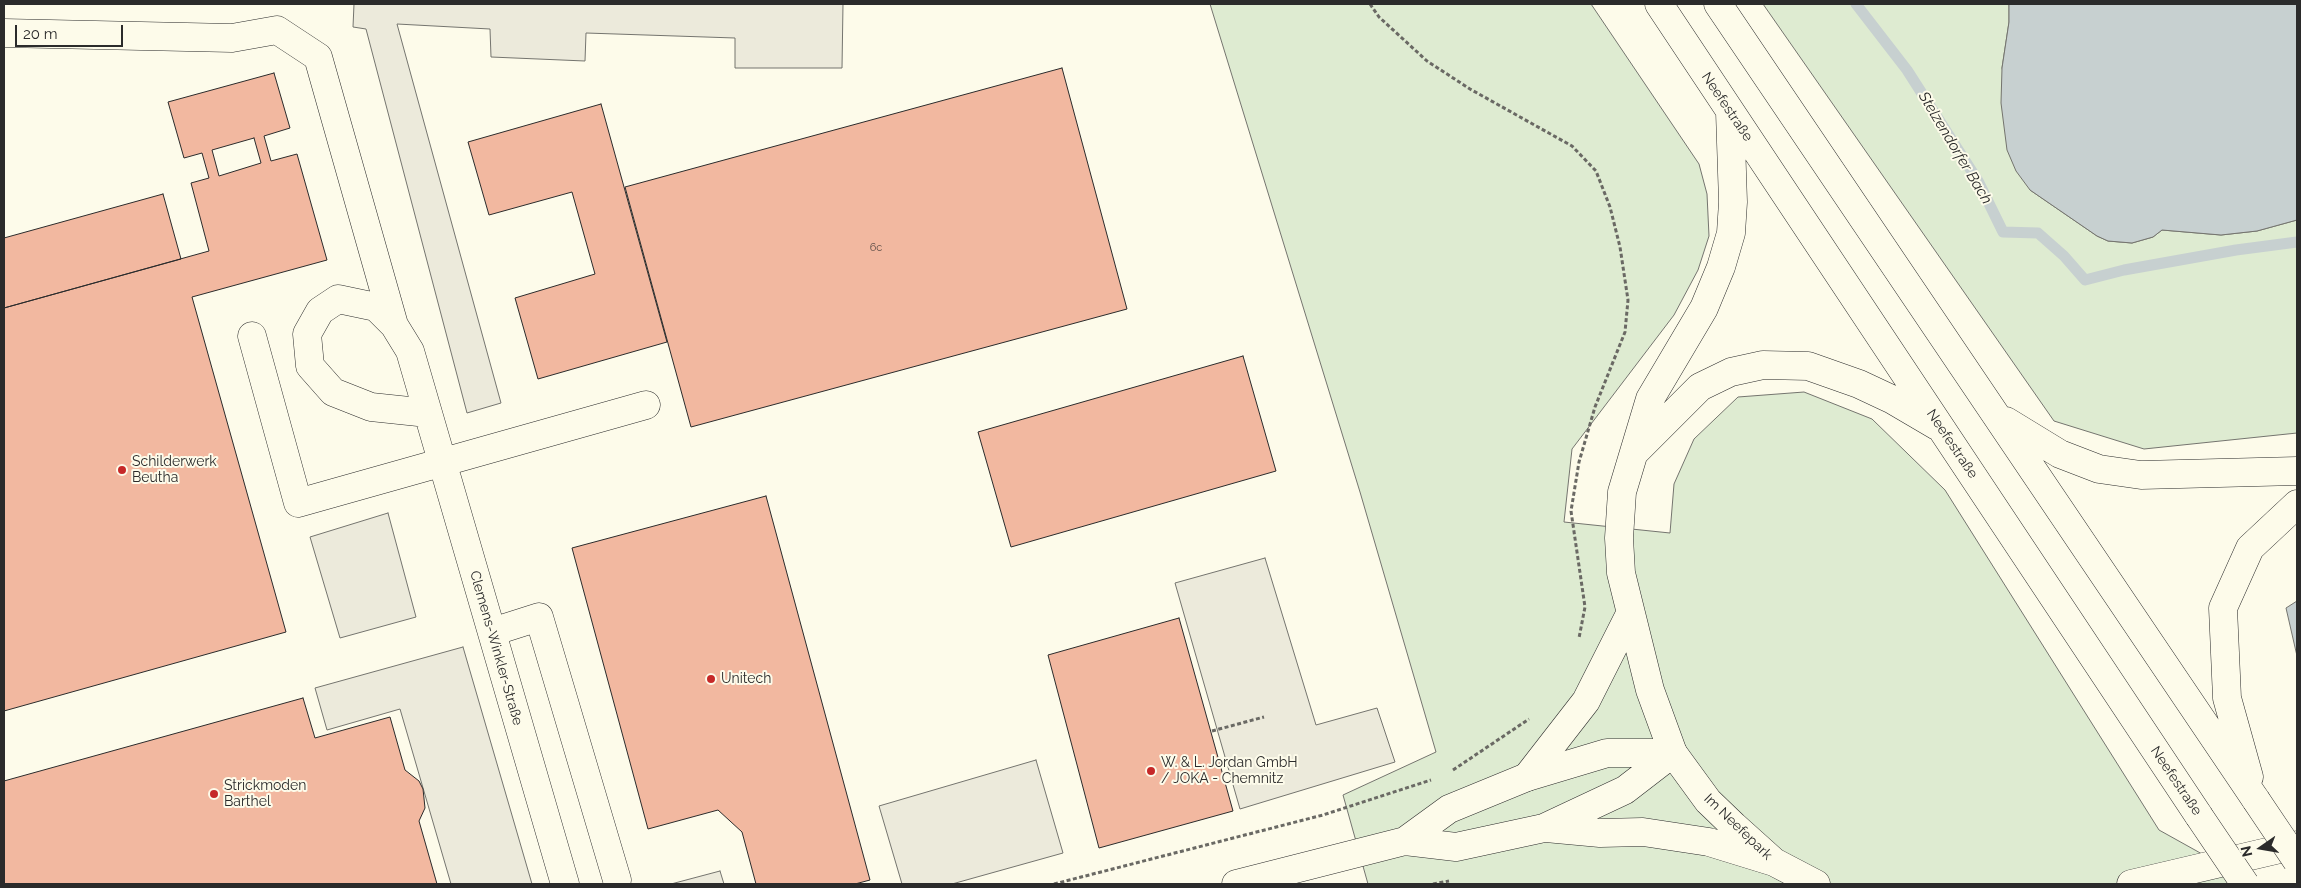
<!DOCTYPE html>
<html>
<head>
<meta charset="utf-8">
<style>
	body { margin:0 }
	#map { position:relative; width:2301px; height:888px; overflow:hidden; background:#fdfbea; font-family:Raleway,sans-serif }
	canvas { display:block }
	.frame { position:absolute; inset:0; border:5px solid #2b2b2b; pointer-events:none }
	.north { position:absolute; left:2236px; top:823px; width:50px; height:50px; -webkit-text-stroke:4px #fdfbea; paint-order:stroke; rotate:257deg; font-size:14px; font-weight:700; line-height:20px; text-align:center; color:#2b2b2b }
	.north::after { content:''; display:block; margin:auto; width:18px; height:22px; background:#2b2b2b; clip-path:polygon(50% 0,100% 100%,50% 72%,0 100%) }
	.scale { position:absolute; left:15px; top:25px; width:108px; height:22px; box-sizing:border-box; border:2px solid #2b2b2b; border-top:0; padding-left:6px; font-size:15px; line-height:18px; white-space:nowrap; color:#2b2b2b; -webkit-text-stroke:4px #fdfbea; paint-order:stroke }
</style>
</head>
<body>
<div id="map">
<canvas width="2301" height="888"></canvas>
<div class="frame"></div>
<div class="north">N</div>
<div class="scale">20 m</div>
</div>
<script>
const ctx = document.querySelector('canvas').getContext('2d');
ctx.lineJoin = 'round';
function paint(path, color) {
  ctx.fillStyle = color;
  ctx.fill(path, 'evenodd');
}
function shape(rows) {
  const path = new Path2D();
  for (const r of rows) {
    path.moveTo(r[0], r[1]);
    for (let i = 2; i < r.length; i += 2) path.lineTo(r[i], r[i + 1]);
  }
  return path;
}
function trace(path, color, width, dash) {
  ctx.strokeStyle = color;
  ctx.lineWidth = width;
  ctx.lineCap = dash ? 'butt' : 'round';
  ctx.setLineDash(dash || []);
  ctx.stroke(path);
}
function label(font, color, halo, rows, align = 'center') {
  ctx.font = font + ' Raleway,sans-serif';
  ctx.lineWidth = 4;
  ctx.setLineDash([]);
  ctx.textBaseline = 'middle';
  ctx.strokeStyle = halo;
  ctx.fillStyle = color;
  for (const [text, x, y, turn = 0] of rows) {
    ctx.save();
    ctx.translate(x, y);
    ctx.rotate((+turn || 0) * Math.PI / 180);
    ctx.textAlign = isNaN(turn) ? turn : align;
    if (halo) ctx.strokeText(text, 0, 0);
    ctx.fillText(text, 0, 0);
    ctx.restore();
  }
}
const green = shape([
	[1210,4,1591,4,1699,164,1707,194,1709,236,1698,270,1674,315,1572,449,1564,522,1670,533,1674,484,1694,439,1738,397,1804,392,1872,419,1945,490,2159,830,2256,884,1368,884,1343,795,1436,752,1360,492,1210,4],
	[1763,4,2009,4,2009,22,2002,68,2030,190,2097,236,2108,241,2132,243,2153,237,2162,230,2221,235,2257,231,2297,220,2297,433,2144,449,2054,421,1763,4]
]);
paint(green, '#deebd1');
trace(green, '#74746e', 1);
const parking = shape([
	[354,4,843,4,842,68,735,68,735,38,586,33,585,61,491,57,490,29,397,24,501,403,467,413,366,29,353,27,354,4],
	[388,513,416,617,340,638,310,537,388,513],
	[1265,558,1316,725,1377,708,1395,762,1240,809,1175,583,1265,558],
	[463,647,532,884,451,884,400,709,327,730,315,688,463,647],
	[1036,760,1063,853,952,884,902,884,879,806,1036,760],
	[720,871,724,884,671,884,720,871]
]);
paint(parking, '#eceadb');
trace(parking, '#74746e', 1);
const water = shape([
	[2009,4,2297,4,2297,220,2257,231,2221,235,2162,230,2153,237,2132,243,2108,241,2097,236,2030,190,2016,171,2007,150,2001,103,2002,68,2009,22,2009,4],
	[2297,601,2297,656,2286,608,2297,601]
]);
paint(water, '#c7d0d0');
trace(water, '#74746e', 1);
trace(shape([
	[1856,4,1907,70,1978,181,2003,232,2038,233,2064,256,2085,280,2124,270,2236,250,2297,242]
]), '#c7d0d0', 11);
const building = shape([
	[1062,68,1127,309,691,427,625,187,1062,68],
	[274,73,290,128,264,136,271,161,297,154,327,260,192,297,286,632,4,711,4,308,209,251,191,183,209,178,202,153,184,158,168,102,274,73],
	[254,138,261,163,219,176,212,150,254,138],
	[601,104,667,342,538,379,515,298,595,274,572,192,489,215,468,142,601,104],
	[163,194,181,259,4,308,4,238,163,194],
	[1243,356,1276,471,1011,547,978,432,1243,356],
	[766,496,870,880,855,884,756,884,742,832,718,810,648,829,572,548,766,496],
	[1179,618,1233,811,1099,848,1048,655,1179,618],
	[303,698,315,738,390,717,405,770,419,781,423,789,425,808,419,821,437,884,4,884,4,781,303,698]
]);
paint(building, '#f2b8a0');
trace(building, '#2b2b2b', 1);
const minor = shape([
	[4,33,232,38,277,30,318,57,394,325],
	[252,336,298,503,646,405],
	[428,413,371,407,333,392,310,366,307,334,320,311,338,299,376,307,394,325,410,351,565,884],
	[492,632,539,617,617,880],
	[1673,753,1708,801,1734,826,1774,862,1816,884],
	[1546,828,1600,833,1643,832,1709,842,1774,862],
	[1405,841,1456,847,1544,828,1625,790,1673,753],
	[1236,884,1405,841,1449,809,1527,777,1607,753,1673,753],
	[2131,884,2297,845]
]);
const highway = shape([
	[1659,4,2199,816],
	[1718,4,2256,800],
	[2006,421,2060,454,2099,469,2141,475,2297,471],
	[1637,450,1700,387,1731,372,1763,365,1808,366,1859,384,1891,399,1937,426],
	[1673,753,1650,690,1621,573,1619,538,1622,492,1650,399,1704,308,1721,267,1731,233,1733,202,1730,112],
	[1527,777,1586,701,1630,614],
	[2249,777,2227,698,2223,608,2250,548,2297,504]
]);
trace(minor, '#2b2b2b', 29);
trace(highway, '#2b2b2b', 29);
trace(shape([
	[1370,4,1379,17,1427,61,1470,89,1572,146,1596,171,1610,207,1620,247,1628,300,1625,332,1595,407,1579,462,1571,511,1585,607,1579,638],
	[1212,731,1264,717],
	[1453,770,1529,719],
	[1054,884,1323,815,1431,780],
	[1433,884,1449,881]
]), '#6a6964', 3, [4, 2.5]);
trace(minor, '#fdfbea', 28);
trace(highway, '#fdfbea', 28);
const highwayBridge = shape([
	[2256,800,2297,861],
	[2199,816,2245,884]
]);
trace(highwayBridge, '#2b2b2b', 29, []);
trace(highwayBridge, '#fdfbea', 28);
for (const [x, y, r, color] of [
	[122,470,5,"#c62828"],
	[711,679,5,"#c62828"],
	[1151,771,5,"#c62828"],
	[214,794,5,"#c62828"]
]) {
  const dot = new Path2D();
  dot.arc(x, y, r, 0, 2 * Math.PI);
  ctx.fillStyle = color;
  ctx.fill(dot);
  trace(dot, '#fdfbea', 2);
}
label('11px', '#5d4e48', null, [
	["6c",876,248]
]);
label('14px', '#2b2b2b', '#fdfbea', [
	["Neefestraße",1727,107,56],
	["Neefestraße",1952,444,56],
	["Clemens-Winkler-Straße",496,648,74],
	["Neefestraße",2176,781,56],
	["Im Neefepark",1738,827,44]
]);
label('14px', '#2b2b2b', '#fdfbea', [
	["Schilderwerk",132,462],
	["Beutha",132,478],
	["Unitech",721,679],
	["W. & L. Jordan GmbH",1161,763],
	["/ JOKA - Chemnitz",1161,779],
	["Strickmoden",224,786],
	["Barthel",224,802]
], 'left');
label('italic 15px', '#2b2b2b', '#fdfbea', [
	["Stelzendorfer Bach",1955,148,59]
]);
</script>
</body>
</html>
